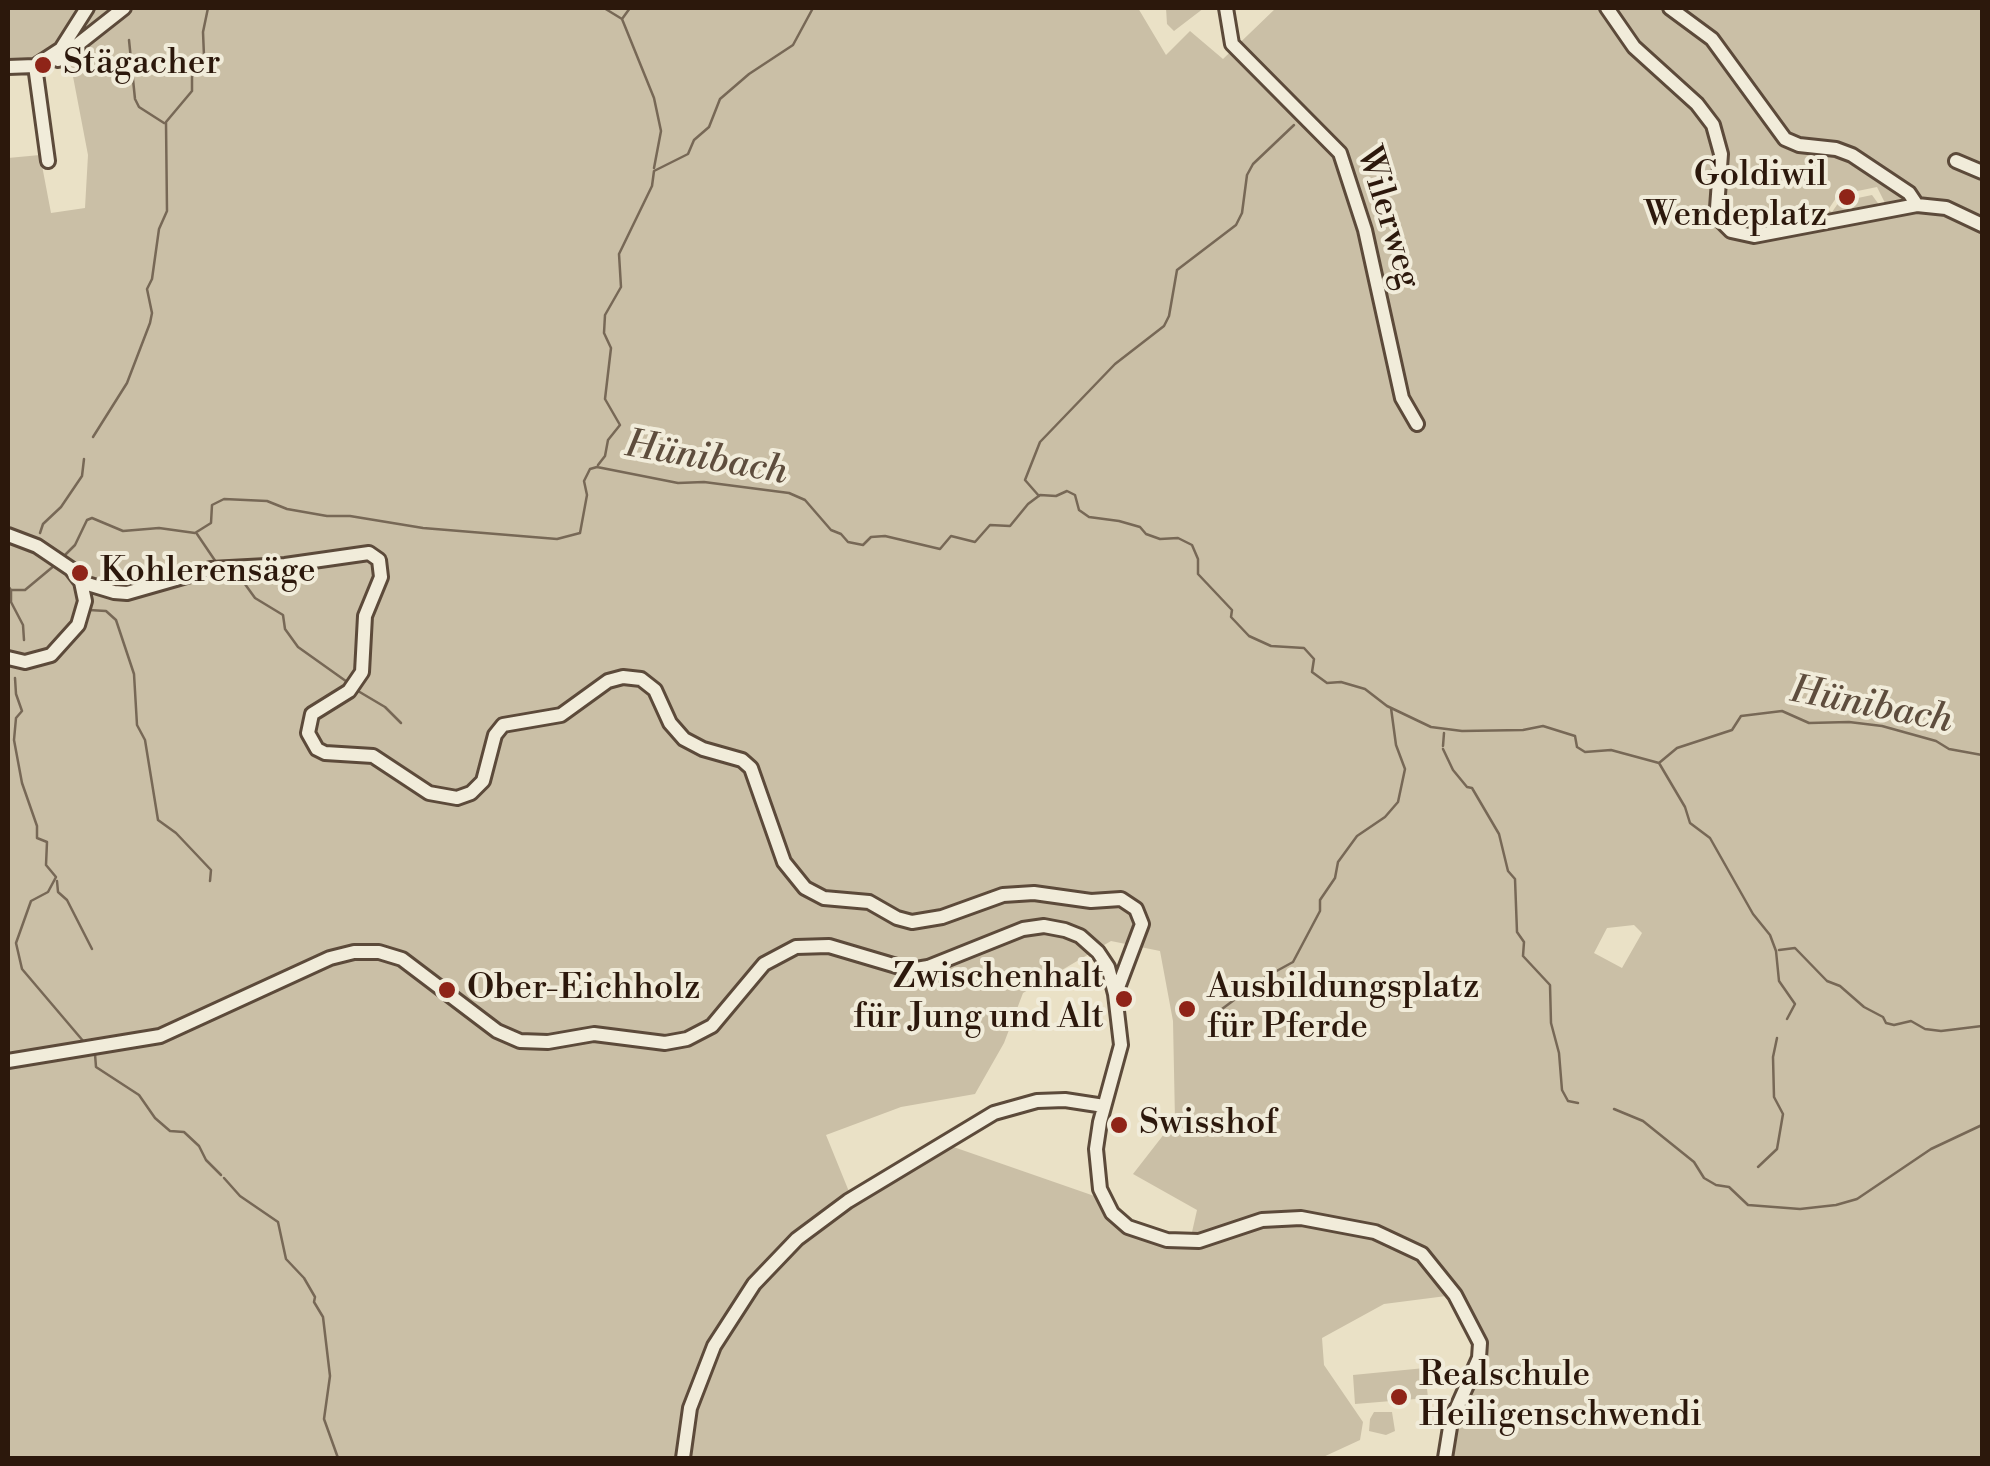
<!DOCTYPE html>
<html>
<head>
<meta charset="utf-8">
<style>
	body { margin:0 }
	#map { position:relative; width:1990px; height:1466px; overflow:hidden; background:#eae1c6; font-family:"Libre Bodoni",serif }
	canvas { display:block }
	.frame { position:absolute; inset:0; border:10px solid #2c180c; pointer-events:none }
</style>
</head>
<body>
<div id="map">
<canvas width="1990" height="1466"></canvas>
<div class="frame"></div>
</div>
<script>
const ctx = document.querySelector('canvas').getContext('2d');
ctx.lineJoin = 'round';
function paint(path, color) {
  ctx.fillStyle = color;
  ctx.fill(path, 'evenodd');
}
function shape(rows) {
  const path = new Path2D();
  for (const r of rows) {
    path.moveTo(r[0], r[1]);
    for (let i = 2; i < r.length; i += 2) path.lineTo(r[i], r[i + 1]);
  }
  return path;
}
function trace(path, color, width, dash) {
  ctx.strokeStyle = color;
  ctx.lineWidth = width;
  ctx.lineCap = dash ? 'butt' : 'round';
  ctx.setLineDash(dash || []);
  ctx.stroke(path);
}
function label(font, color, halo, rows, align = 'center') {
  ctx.font = font + ' "Libre Bodoni",serif';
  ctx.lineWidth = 8;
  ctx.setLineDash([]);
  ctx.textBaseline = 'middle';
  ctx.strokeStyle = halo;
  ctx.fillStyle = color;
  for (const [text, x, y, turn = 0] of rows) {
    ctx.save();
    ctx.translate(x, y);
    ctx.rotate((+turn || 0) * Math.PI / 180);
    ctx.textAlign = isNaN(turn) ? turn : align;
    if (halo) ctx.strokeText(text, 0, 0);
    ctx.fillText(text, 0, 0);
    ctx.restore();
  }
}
paint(shape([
	[8,8,1138,8,1166,55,1190,31,1223,59,1276,8,1982,8,1982,1458,1445,1458,1479,1358,1454,1295,1384,1304,1322,1338,1324,1365,1363,1422,1360,1440,1321,1458,8,1458,8,158,40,155,51,213,85,208,88,155,71,66,8,67],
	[1877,187,1886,205,1880,206,1872,195,1839,202,1832,212,1828,210,1838,195],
	[1634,925,1642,933,1622,968,1594,953,1607,928],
	[1111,941,1160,951,1173,1021,1175,1120,1133,1174,1197,1210,1190,1241,1116,1218,1103,1199,942,1143,852,1199,826,1135,901,1107,975,1094,1004,1043,1023,993],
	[1166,8,1204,8,1174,31,1167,24],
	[1425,1368,1428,1398,1355,1404,1353,1375],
	[1374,1412,1392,1412,1395,1431,1386,1435,1369,1431,1370,1419]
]), '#cabfa6');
trace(shape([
	[604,8,622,19,654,98,661,131,654,168],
	[622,19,630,8],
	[129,40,135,99,139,107,164,123],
	[93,437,127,383,150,323,152,313,147,289,152,279,159,229,167,211,166,122,192,91,192,77,204,56,203,32,208,8],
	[598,465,605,456,608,440,620,425,605,399,611,348,604,333,605,315,621,287,619,254,652,186,654,171,688,154,694,140,709,127,720,99,749,74,793,45,813,8],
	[1039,496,1025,480,1040,442,1115,364,1164,326,1169,316,1177,270,1236,225,1242,213,1247,175,1253,164,1294,125],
	[40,533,43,524,61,507,82,476,84,459],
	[197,534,218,565],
	[64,556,75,545,87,520,92,518,123,531,159,528,195,533,211,523,212,505,224,499,267,501,287,509,327,516,350,516,423,528,557,539,580,533,587,495,584,481,590,469,597,467,678,483,704,482,789,493,805,500,831,530,841,534,848,542,863,545,871,537,885,536,940,549,951,536,975,542,990,525,1010,526,1028,504,1040,495,1056,496,1067,491,1075,495,1079,510,1089,517,1119,521,1140,527,1146,534,1160,539,1178,538,1192,545,1198,559,1198,574,1232,610,1231,617,1249,636,1271,646,1304,648,1314,659,1312,672,1327,683,1341,682,1365,689,1387,706,1431,727,1462,731,1523,730,1543,726,1575,736,1577,747,1585,752,1611,750,1659,763,1677,748,1732,730,1741,716,1782,711,1809,723,1849,722,1882,726,1936,741,1949,749,1982,755],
	[227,574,242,580,255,598,283,615,285,629,298,647,350,684],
	[8,586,11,590,25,590,55,565],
	[11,590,11,602,23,625,24,640],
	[89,610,106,611,116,620,134,674,137,725,145,740,158,820,176,833,211,870,210,881],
	[15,678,16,694,22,711,16,718,14,740,22,783,37,826,37,838,47,842,46,865,56,877,48,892,31,901,16,943,22,969,84,1042],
	[358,691,385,707,401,723],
	[1443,746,1444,733],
	[1443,749,1453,770,1467,787,1472,788,1499,834,1508,871,1515,879,1517,932,1524,942,1523,956,1550,985,1551,1023,1559,1053,1562,1090,1568,1101,1578,1103],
	[1659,763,1685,807,1690,823,1710,838,1753,914,1770,935,1776,951,1779,981,1795,1004,1787,1019],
	[57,881,58,892,67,900,92,949],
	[1779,950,1795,948,1827,981,1840,986,1864,1007,1883,1017,1886,1023,1894,1025,1911,1021,1925,1029,1941,1031,1982,1026],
	[1206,1021,1262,979,1293,962,1320,911,1320,900,1335,878,1338,862,1357,836,1385,817,1398,802,1405,769,1396,745,1391,708],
	[95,1054,96,1067,139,1095,155,1118,170,1131,184,1132,199,1146,206,1160,221,1175],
	[1614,1109,1643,1121,1694,1162,1704,1178,1716,1185,1729,1187,1748,1205,1800,1209,1836,1205,1857,1199,1931,1149,1982,1125],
	[1758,1167,1777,1149,1783,1114,1774,1097,1773,1057,1777,1038],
	[224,1178,240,1196,278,1222,286,1259,304,1278,315,1297,314,1302,323,1317,330,1376,324,1419,338,1458]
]), '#776856', 2.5);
const minor = shape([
	[1226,8,1232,44,1340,153,1365,230,1402,398,1417,424],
	[1607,8,1634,47,1697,104,1713,125,1721,154,1717,208,1721,221,1731,231,1754,236,1917,205,1946,208,1982,225],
	[1670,8,1712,39,1785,139,1799,145,1836,149,1852,155,1909,193,1917,205],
	[58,60,124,8],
	[35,66,48,161],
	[8,67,35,66,61,49,87,8],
	[1956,161,1982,172],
	[8,535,37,546,71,569,81,582,85,601,78,625,51,655,25,662,8,658],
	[81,582,114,592,127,593,211,569,285,565,369,553,379,560,381,577,365,616,362,672,349,691,312,714,308,733,317,749,325,753,373,756,429,793,457,798,471,793,483,781,495,735,503,725,561,715,608,681,623,677,641,679,655,690,670,723,684,739,703,749,742,760,751,768,784,862,805,888,824,898,869,902,897,918,912,922,942,917,1003,895,1034,893,1091,901,1121,899,1136,909,1142,924,1116,993],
	[8,1061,160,1036,330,958,354,952,379,952,402,959,497,1031,520,1041,548,1042,594,1034,665,1043,687,1039,712,1026,764,964,796,947,829,946,910,970,928,967,1023,929,1044,926,1065,930,1080,936,1098,952,1108,967,1115,994,1121,1045,1100,1122,1096,1149,1100,1189,1112,1213,1128,1227,1167,1240,1199,1241,1262,1220,1301,1218,1375,1232,1422,1254,1455,1295,1480,1343,1479,1358,1451,1421,1445,1458],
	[683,1458,690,1408,714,1346,754,1284,797,1239,848,1201,994,1113,1037,1101,1065,1100,1104,1106]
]);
trace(minor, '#5c4a3a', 18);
trace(minor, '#f1ecda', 12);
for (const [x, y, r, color] of [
	[43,65,10,"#8f2418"],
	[1847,197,10,"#8f2418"],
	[80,573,10,"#8f2418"],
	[447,990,10,"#8f2418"],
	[1124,999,10,"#8f2418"],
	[1187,1009,10,"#8f2418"],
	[1119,1125,10,"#8f2418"],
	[1399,1397,10,"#8f2418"]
]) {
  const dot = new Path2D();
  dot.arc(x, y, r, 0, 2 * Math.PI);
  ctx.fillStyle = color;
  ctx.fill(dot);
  trace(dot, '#f1ecda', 4);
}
label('35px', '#2c180c', '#f1ecda', [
	["Stägacher",63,65],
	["Goldiwil",1827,177,"right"],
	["Wendeplatz",1827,217,"right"],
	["Kohlerensäge",100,573],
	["Zwischenhalt",1104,979,"right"],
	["für Jung und Alt",1104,1019,"right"],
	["Ausbildungsplatz",1207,989],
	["für Pferde",1207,1029],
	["Ober-Eichholz",467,990],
	["Swisshof",1139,1125],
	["Realschule",1419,1377],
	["Heiligenschwendi",1419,1417]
], 'left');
label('35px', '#2c180c', '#f1ecda', [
	["Wilerweg",1387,218,73]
]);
label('italic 38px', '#5e4d3d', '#f1ecda', [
	["Hünibach",706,460,10],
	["Hünibach",1871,707,11]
]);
</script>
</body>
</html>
